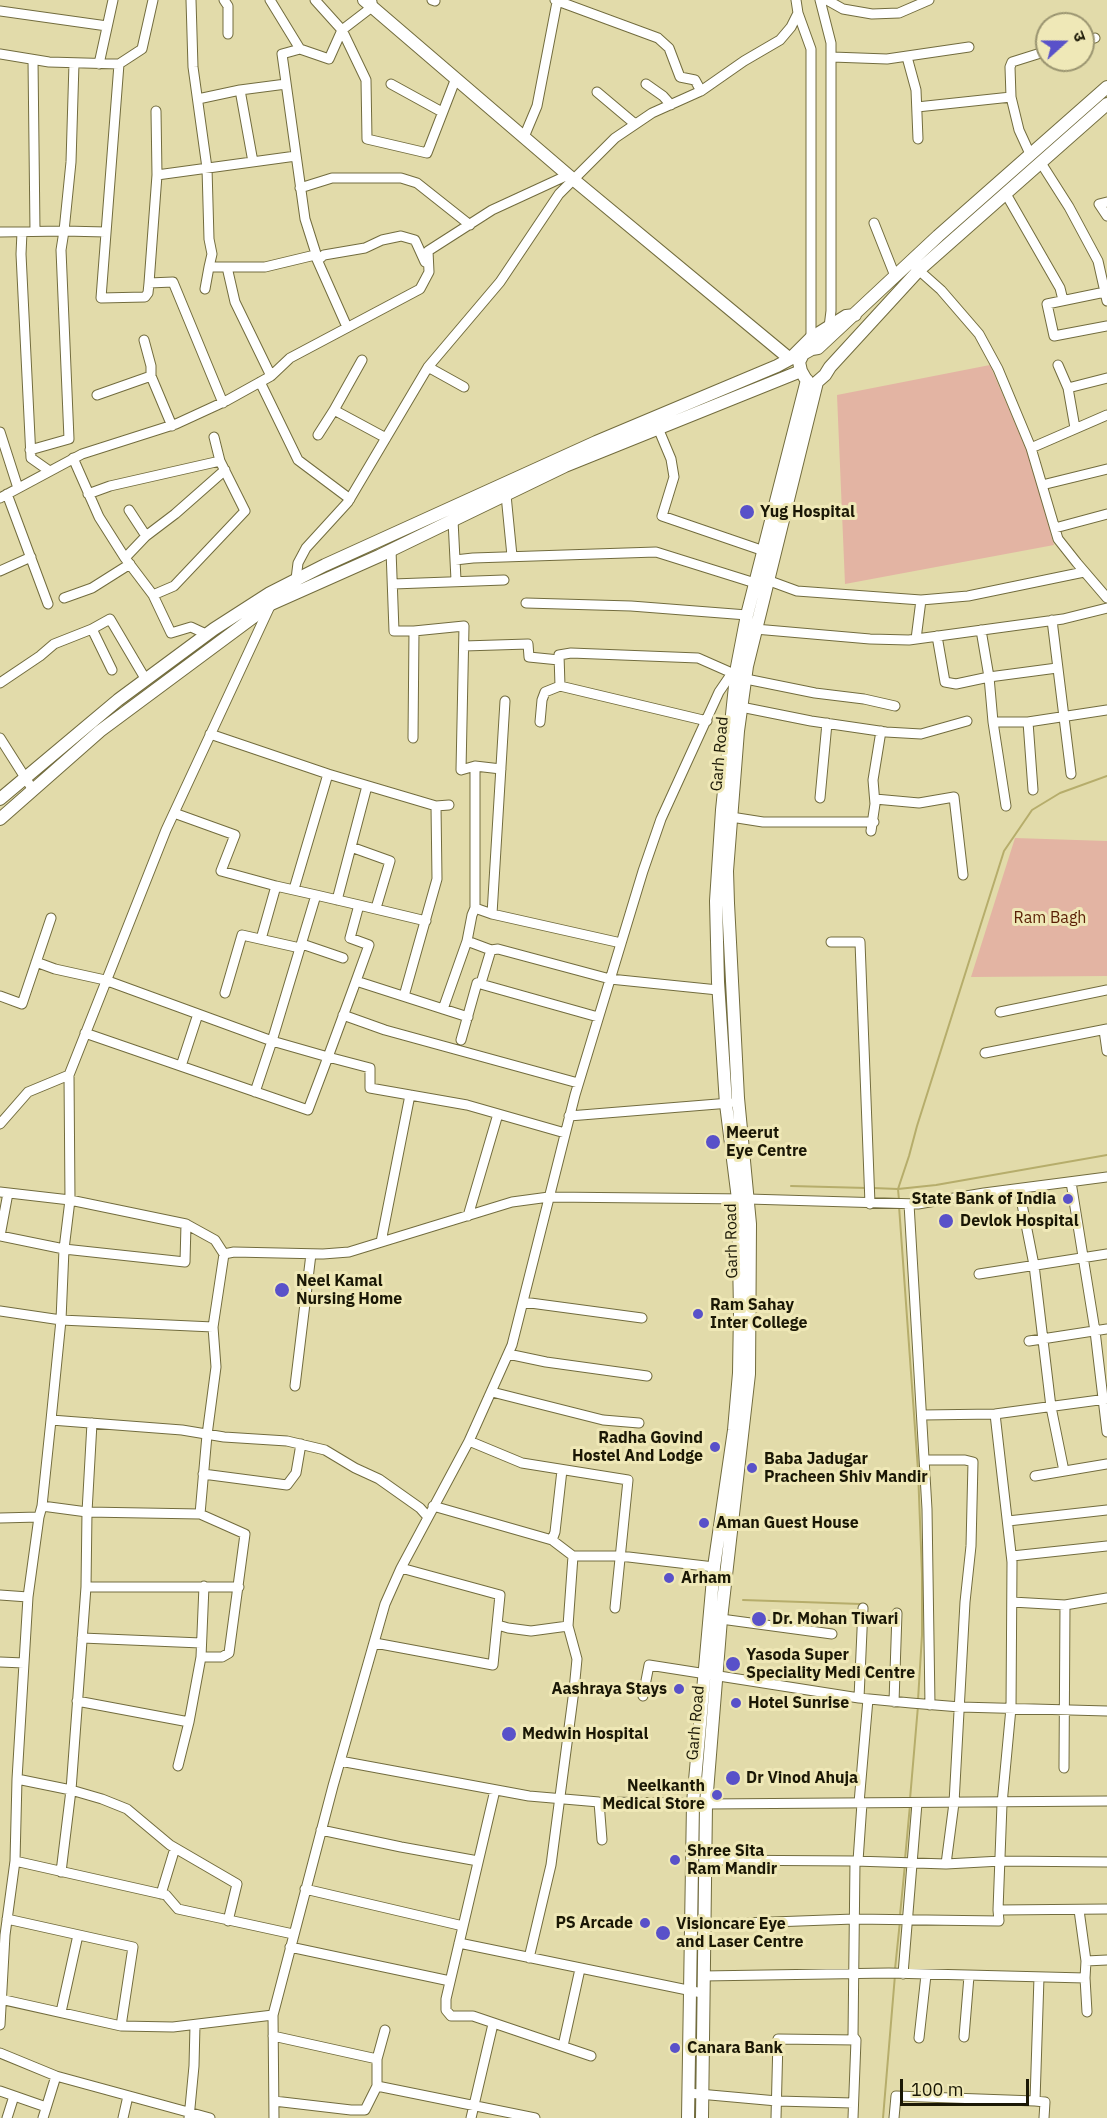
<!DOCTYPE html>
<html>
<head>
<meta charset="utf-8">
<style>
	body { margin:0 }
	#map { position:relative; width:1107px; height:2118px; overflow:hidden; background:#e2dbaa; font-family:"IBM Plex Sans","Noto Sans Devanagari",sans-serif }
	canvas { display:block }
	.north { position:absolute; left:1035px; top:12px; width:60px; height:60px; box-sizing:border-box; background:#efe8b7; border:2px solid #9a9470; border-radius:50%; rotate:69deg; font-size:16px; font-weight:700; line-height:24px; text-align:center; color:#1a1705 }
	.north::after { content:''; display:block; margin:auto; width:21px; height:27px; background:#5951c9; clip-path:polygon(50% 0,100% 100%,50% 72%,0 100%) }
	.scale { position:absolute; left:900px; top:2079px; width:129px; height:27px; box-sizing:border-box; border:3px solid #1a1705; border-top:0; padding-left:8px; font-size:18px; line-height:21px; white-space:nowrap; color:#1a1705; -webkit-text-stroke:4px #efe8b7; paint-order:stroke }
</style>
</head>
<body>
<div id="map">
<canvas width="1107" height="2118"></canvas>
<div class="north">उ</div>
<div class="scale">100 m</div>
</div>
<script>
const ctx = document.querySelector('canvas').getContext('2d');
ctx.lineJoin = 'round';
function paint(path, color) {
  ctx.fillStyle = color;
  ctx.fill(path, 'evenodd');
}
function shape(rows) {
  const path = new Path2D();
  for (const r of rows) {
    path.moveTo(r[0], r[1]);
    for (let i = 2; i < r.length; i += 2) path.lineTo(r[i], r[i + 1]);
  }
  return path;
}
function trace(path, color, width, dash) {
  ctx.strokeStyle = color;
  ctx.lineWidth = width;
  ctx.lineCap = dash ? 'butt' : 'round';
  ctx.setLineDash(dash || []);
  ctx.stroke(path);
}
function label(font, color, halo, rows, align = 'center') {
  ctx.font = font + ' "IBM Plex Sans",sans-serif';
  ctx.lineWidth = 6;
  ctx.setLineDash([]);
  ctx.textBaseline = 'middle';
  ctx.strokeStyle = halo;
  ctx.fillStyle = color;
  for (const [text, x, y, turn = 0] of rows) {
    ctx.save();
    ctx.translate(x, y);
    ctx.rotate((+turn || 0) * Math.PI / 180);
    ctx.textAlign = isNaN(turn) ? turn : align;
    if (halo) ctx.strokeText(text, 0, 0);
    ctx.fillText(text, 0, 0);
    ctx.restore();
  }
}
paint(shape([
	[990,365,1029,456,1054,545,845,584,837,395],
	[1015,838,1107,841,1107,976,971,977]
]), '#e3b4a3');
trace(shape([
	[791,1186,867,1188],
	[873,1188,898,1189,936,1185,1107,1155],
	[899,1200,898,1189,909,1156,917,1126,1004,851,1032,810,1060,793,1107,776],
	[899,1206,918,1470,922,1574,922,1635,918,1700],
	[743,1600,861,1604],
	[910,1799,918,1706],
	[905,1859,910,1805],
	[900,1915,905,1864],
	[895,1969,900,1921],
	[883,2118,895,1975]
]), '#b6ad6b', 2);
const minor = shape([
	[191,0,193,67,207,168,209,239,212,254,209,267],
	[224,0,228,6,228,34],
	[270,0,300,49,329,59,342,30,315,0],
	[432,0,435,1],
	[555,0,658,38,669,48,680,77,695,80,701,91],
	[796,0,798,13,811,49,811,338],
	[820,0,831,43,831,311,829,327],
	[827,0,843,9,872,14,899,13,929,0],
	[372,2,372,7,342,30,366,80,367,139,427,153,456,78],
	[0,11,107,26],
	[1083,41,1095,38],
	[300,49,282,54,305,219,318,260,324,255,365,248,382,240,401,236,415,240,425,262],
	[0,54,49,62,119,64,142,49,153,0],
	[832,57,887,59,969,47],
	[907,57,916,90,918,139],
	[33,60,35,231],
	[99,64,113,0],
	[119,64,101,298,145,297,148,293,149,283,173,282,223,403],
	[391,84,442,112],
	[646,84,663,96,671,105],
	[240,90,253,162],
	[597,92,635,124],
	[198,99,240,90,286,84],
	[917,107,1011,97],
	[156,111,157,175,296,156],
	[524,137,537,106,557,2],
	[1030,154,1019,130,1011,97,1010,67,1012,62,1047,51],
	[1041,163,1069,207,1098,261,1105,292,1107,291],
	[300,188,332,178,401,178,417,183,470,225],
	[1006,194,1060,288,1063,300],
	[1107,202,1099,204,1107,216],
	[874,223,895,276],
	[0,232,64,231,71,162,74,63],
	[22,232,21,254,31,458,48,470],
	[914,266,941,290,979,334,998,369,1031,448,1058,539,1077,563,1107,598],
	[227,267,235,302,271,376],
	[149,283,157,175],
	[205,289,209,267,265,267,315,255,347,327],
	[1107,301,1105,292,1047,304,1054,336,1107,326],
	[144,340,151,366,151,376],
	[362,360,334,410,386,438],
	[1058,365,1068,388],
	[428,367,464,387],
	[260,382,298,460,350,499],
	[97,395,151,376,172,426],
	[658,428,671,459,674,477,662,516,764,551],
	[1075,428,1068,388,1107,378],
	[0,432,18,488],
	[318,435,334,410],
	[1031,448,1107,415],
	[30,450,69,439,61,250,64,231,106,232],
	[73,458,99,517,125,558,153,595,171,633,191,627,206,634],
	[1042,485,1107,469],
	[7,494,48,604],
	[88,494,110,486,220,461],
	[506,495,512,556],
	[0,498,82,454,176,424,226,401,271,376,290,358,420,289,429,272,428,251,492,210,568,175],
	[129,510,146,536],
	[453,520,455,560],
	[1055,528,1107,514],
	[391,550,394,631,414,631,413,738],
	[125,558,146,536,175,514,225,470],
	[0,571,31,557],
	[456,580,455,560,473,558,656,552,755,583],
	[767,580,797,591,921,600],
	[297,582,296,579,298,563,306,548,348,502,428,367,500,282,559,194,615,138,652,113,701,91,744,61,780,40,791,27,798,13],
	[393,584,504,580],
	[153,595,174,586,245,511,220,461,214,437],
	[64,598,92,588,130,564],
	[526,603,631,606,747,615],
	[1052,620,1071,774],
	[92,629,110,619,146,680],
	[755,629,870,639,909,640,1063,619,1107,608],
	[981,630,989,677,1057,668],
	[414,631,464,626,461,770,475,766,475,908,492,914],
	[937,636,945,682,956,684,989,677,993,722,1028,722,1107,710],
	[916,639,921,600,968,596,1084,572],
	[464,646,528,644,529,657,559,660],
	[741,678,815,693,864,699,895,706],
	[0,683,40,656,54,644,92,629,112,670],
	[560,686,559,655,571,653,698,658,732,673],
	[505,701,492,914,621,943],
	[741,707,811,721,886,732,921,734,967,721],
	[540,722,542,700,545,692,560,686,707,721],
	[993,722,1006,806],
	[1028,722,1033,790],
	[210,734,328,774,294,889],
	[0,738,33,790],
	[475,766,501,769],
	[328,774,436,806,437,879,404,996],
	[820,798,827,723],
	[875,799,919,803,954,797,963,875],
	[436,806,449,805],
	[174,813,235,835,221,871,276,886,261,939],
	[731,817,763,822,874,822],
	[871,831,875,804,873,780,881,731],
	[351,847,390,861,376,908],
	[276,886,316,895],
	[337,900,367,786],
	[359,905,426,921],
	[467,941,491,950,498,949,610,979,718,990],
	[831,942,860,942,870,1204],
	[36,962,55,969,105,980,272,1041,255,1092],
	[356,981,468,1017],
	[477,983,481,983,491,950],
	[225,993,242,935,300,948,302,944,343,958],
	[0,996,22,1004,51,918],
	[443,1009,467,941,472,915,475,908],
	[1000,1012,1107,990],
	[343,1015,385,1030,578,1083],
	[1104,1030,1107,1051],
	[85,1033,308,1110,328,1057,356,981,369,945,350,938,359,905,316,895,272,1041,328,1057,370,1068,370,1088,467,1105,565,1133],
	[461,1040,477,983,598,1017],
	[985,1053,1107,1029],
	[181,1066,198,1014],
	[569,1116,730,1103],
	[0,1124,28,1092,69,1075],
	[1071,1182,1095,1331,1107,1432],
	[1019,1189,1034,1265,1051,1407,1064,1471],
	[0,1192,70,1200,186,1224,185,1262,64,1249,61,1320,51,1420],
	[8,1193,0,1236,64,1249,70,1200,69,1075,166,830,271,604],
	[909,1204,927,1509,930,1705],
	[468,1216,498,1114],
	[186,1224,215,1240,224,1254],
	[381,1242,410,1095],
	[979,1274,1107,1254],
	[523,1302,642,1318],
	[0,1311,61,1320,213,1327],
	[1029,1341,1107,1329],
	[508,1354,546,1362,647,1376],
	[295,1386,311,1254],
	[492,1392,603,1420,639,1423],
	[995,1414,1012,1562,1011,1708,1002,1804,998,1910,1107,1909],
	[923,1415,995,1414,1107,1399],
	[469,1441,522,1463,628,1480,615,1608],
	[925,1460,965,1460,973,1462,971,1546,965,1602,954,1803,946,1864],
	[203,1474,287,1485,296,1473,301,1444],
	[1035,1476,1107,1464],
	[42,1506,87,1512,200,1514,207,1435,216,1367,213,1327,224,1254,234,1252,323,1254,349,1252,512,1202,549,1197,748,1199,918,1204,984,1193,1107,1177],
	[433,1506,552,1540,573,1556,620,1556,714,1567],
	[200,1514,245,1534,229,1653,222,1657,201,1657],
	[0,1518,39,1517,42,1506,51,1420,182,1430,224,1437,287,1441,325,1450,355,1468,379,1479,420,1508,428,1517],
	[1008,1521,1107,1510],
	[552,1540,555,1532,562,1470],
	[1012,1556,1107,1546],
	[86,1587,239,1587],
	[0,1595,28,1597],
	[1012,1602,1065,1605,1107,1598],
	[721,1619,832,1634],
	[498,1625,508,1628,531,1631,568,1626],
	[82,1638,201,1643],
	[375,1643,493,1665,500,1595,401,1568],
	[0,1662,24,1663],
	[643,1696,649,1665,859,1698,911,1703,960,1707,1107,1711],
	[859,1698,863,1608],
	[77,1701,189,1722],
	[894,1702,897,1613],
	[340,1761,529,1796,599,1802,693,1803],
	[178,1766,189,1722,201,1657,204,1586],
	[1064,1768,1065,1605],
	[17,1779,71,1790,102,1799,127,1809,170,1845,237,1884,228,1921],
	[495,1790,446,1999,446,2010,451,2016,473,2016,591,2056],
	[599,1802,602,1840],
	[859,1803,868,1699],
	[706,1804,1107,1801],
	[321,1830,401,1847,478,1861],
	[705,1860,855,1861,946,1864,1001,1861,1107,1862],
	[15,1861,166,1895,178,1909,293,1934],
	[858,1861,862,1803],
	[61,1872,71,1790,86,1587,87,1512,92,1423],
	[305,1889,463,1926],
	[161,1894,175,1848],
	[1079,1910,1086,1961],
	[691,1925,854,1919,999,1921,998,1910],
	[459,1943,702,1993],
	[290,1947,450,1981],
	[529,1958,551,1865,574,1690,577,1659,568,1626,573,1556],
	[903,1974,917,1803],
	[703,1976,889,1973,1085,1978,1086,1961,1107,1960],
	[1039,1977,1035,2101,1045,2102,1044,2118],
	[1085,1978,1087,2012],
	[0,1999,121,2026,133,1947,7,1919],
	[61,2012,78,1935],
	[0,2025,5,1935,15,1861,17,1779,28,1597,39,1517],
	[121,2026,173,2027,273,2015],
	[273,2036,377,2059],
	[964,2037,969,1976],
	[919,2038,926,1975],
	[563,2046,580,1969],
	[0,2053,56,2076,210,2118],
	[377,2086,535,2118],
	[0,2091,46,2107],
	[688,2093,777,2101,853,2103],
	[274,2101,351,2110,365,2110,377,2086,377,2059,385,2030],
	[7,2118,14,2096],
	[43,2118,56,2076],
	[123,2118,128,2096],
	[189,2118,194,2066,195,2025],
	[274,2118,273,2015,333,1786,385,1604,401,1568,469,1441,512,1345,575,1095,643,871,661,819,719,692,732,673,739,667],
	[471,2118,493,2024],
	[776,2118,778,2039,856,2040],
	[853,2118,856,2040,853,2036,855,1861],
	[894,2118,896,2096,1035,2101]
]);
const major = shape([
	[364,0,568,175,790,359],
	[805,378,801,371,799,362,803,354,812,349,818,348,938,236,1107,87],
	[0,799,118,700,214,629,270,593,325,565,596,442,777,366,790,359,811,338,846,316,855,315],
	[0,819,100,731,271,604,379,556,565,466,801,371],
	[688,2118,693,1803,714,1567,734,1430,739,1373,740,1311,738,1199,726,1104,718,982,716,901,722,810,737,667,747,615,807,380],
	[702,2118,706,1804,721,1619,749,1374,750,1224,738,1098,728,903,727,871,738,731,747,666,817,382,825,375,830,367,919,270,1107,104]
]);
trace(minor, '#726c3e', 11);
trace(major, '#726c3e', 14);
trace(minor, '#fff', 9);
trace(major, '#fff', 12);
for (const [x, y, r, color] of [
	[747,512,8,"#5951c9"],
	[713,1142,8,"#5951c9"],
	[1068,1199,6,"#5951c9"],
	[946,1221,8,"#5951c9"],
	[282,1290,8,"#5951c9"],
	[698,1314,6,"#5951c9"],
	[715,1447,6,"#5951c9"],
	[752,1468,6,"#5951c9"],
	[704,1523,6,"#5951c9"],
	[669,1578,6,"#5951c9"],
	[759,1619,8,"#5951c9"],
	[733,1664,8,"#5951c9"],
	[679,1689,6,"#5951c9"],
	[736,1703,6,"#5951c9"],
	[509,1734,8,"#5951c9"],
	[733,1778,8,"#5951c9"],
	[717,1795,6,"#5951c9"],
	[675,1860,6,"#5951c9"],
	[645,1923,6,"#5951c9"],
	[663,1933,8,"#5951c9"],
	[675,2048,6,"#5951c9"]
]) {
  const dot = new Path2D();
  dot.arc(x, y, r, 0, 2 * Math.PI);
  ctx.fillStyle = color;
  ctx.fill(dot);
  trace(dot, '#efe8b7', 2);
}
label('bold 16px', '#1a1705', '#efe8b7', [
	["Yug Hospital",760,512],
	["Meerut",726,1133],
	["Eye Centre",726,1151],
	["State Bank of India",1056,1199,"right"],
	["Devlok Hospital",960,1221],
	["Neel Kamal",296,1281],
	["Nursing Home",296,1299],
	["Ram Sahay",710,1305],
	["Inter College",710,1323],
	["Radha Govind",703,1438,"right"],
	["Hostel And Lodge",703,1456,"right"],
	["Baba Jadugar",764,1459],
	["Pracheen Shiv Mandir",764,1477],
	["Aman Guest House",716,1523],
	["Arham",681,1578],
	["Dr. Mohan Tiwari",772,1619],
	["Yasoda Super",746,1655],
	["Speciality Medi Centre",746,1673],
	["Aashraya Stays",667,1689,"right"],
	["Hotel Sunrise",748,1703],
	["Medwin Hospital",522,1734],
	["Dr Vinod Ahuja",746,1778],
	["Neelkanth",705,1786,"right"],
	["Medical Store",705,1804,"right"],
	["Shree Sita",687,1851],
	["Ram Mandir",687,1869],
	["PS Arcade",633,1923,"right"],
	["Visioncare Eye",676,1924],
	["and Laser Centre",676,1942],
	["Canara Bank",687,2048]
], 'left');
label('16px', '#1a1705', '#efe8b7', [
	["Garh Road",720,754,-85],
	["Garh Road",732,1241,-91],
	["Garh Road",696,1723,-85]
]);
label('16px', '#5a1f05', '#efe8b7', [
	["Ram Bagh",1050,918]
]);
</script>
</body>
</html>
